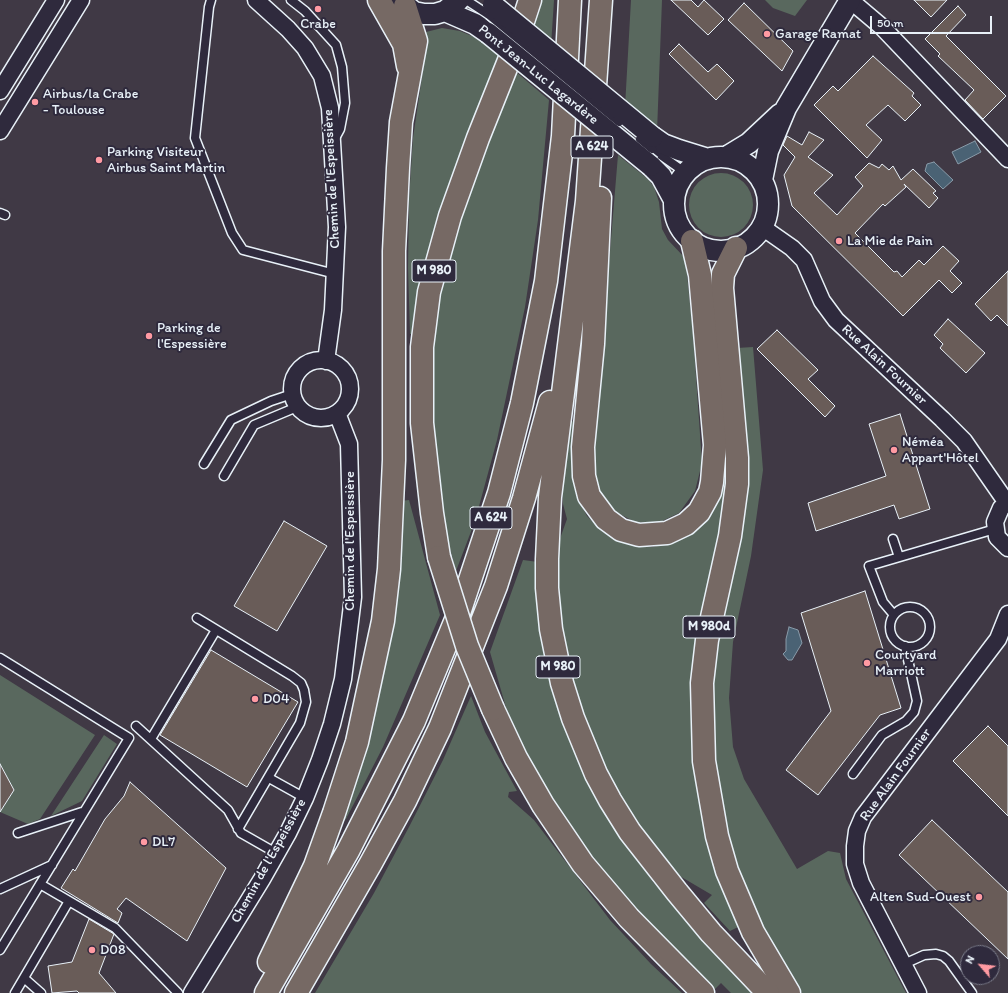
<!DOCTYPE html>
<html>
<head>
<meta charset="utf-8">
<style>
	body { margin:0 }
	#map { position:relative; width:1008px; height:993px; overflow:hidden; background:#403945; font-family:Itim,sans-serif }
	canvas { display:block }
	.north { position:absolute; left:960px; top:945px; width:40px; height:40px; box-sizing:border-box; background:#2f2a3d; border:1px solid #797a88; border-radius:50%; rotate:298deg; font-size:11px; font-weight:700; line-height:16px; text-align:center; color:#e8f1f8 }
	.north::after { content:''; display:block; margin:auto; width:14px; height:18px; background:#ff9aa2; clip-path:polygon(50% 0,100% 100%,50% 72%,0 100%) }
	.scale { position:absolute; left:870px; top:16px; width:122px; height:18px; box-sizing:border-box; border:2px solid #e8f1f8; border-top:0; padding-left:5px; font-size:12px; line-height:14px; white-space:nowrap; color:#e8f1f8; -webkit-text-stroke:3px #2f2a3d; paint-order:stroke }
</style>
</head>
<body>
<div id="map">
<canvas width="1008" height="993"></canvas>
<div class="north">N</div>
<div class="scale">50 m</div>
</div>
<script>
const ctx = document.querySelector('canvas').getContext('2d');
ctx.lineJoin = 'round';
function paint(path, color) {
  ctx.fillStyle = color;
  ctx.fill(path, 'evenodd');
}
function shape(rows) {
  const path = new Path2D();
  for (const r of rows) {
    if (r.length === 3) {
      path.moveTo(r[0] + r[2], r[1]);
      path.arc(r[0], r[1], r[2], 0, 2 * Math.PI);
      continue;
    }
    path.moveTo(r[0], r[1]);
    for (let i = 2; i < r.length; i += 2) path.lineTo(r[i], r[i + 1]);
  }
  return path;
}
function trace(path, color, width, dash) {
  ctx.strokeStyle = color;
  ctx.lineWidth = width;
  ctx.lineCap = dash ? 'butt' : 'round';
  ctx.setLineDash(dash || []);
  ctx.stroke(path);
}
function label(font, color, halo, rows, align = 'center') {
  ctx.font = font + ' Itim,sans-serif';
  ctx.lineWidth = 4;
  ctx.setLineDash([]);
  ctx.textBaseline = 'middle';
  ctx.strokeStyle = halo;
  ctx.fillStyle = color;
  for (const [text, x, y, turn = 0] of rows) {
    ctx.save();
    ctx.translate(x, y);
    ctx.rotate((+turn || 0) * Math.PI / 180);
    ctx.textAlign = isNaN(turn) ? turn : align;
    if (halo) ctx.strokeText(text, 0, 0);
    ctx.fillText(text, 0, 0);
    ctx.restore();
  }
}
paint(shape([
	[540,0,554,0,551,46,530,28],
	[631,0,662,0,657,132,625,107],
	[765,0,807,0,795,16,773,8],
	[442,28,460,31,479,39,500,57,444,199,421,277,412,334,410,334,408,268,409,199,413,138,427,43,426,32],
	[515,71,549,100,538,220,525,307,497,440,475,521,456,571,444,528,432,460,430,337,454,226],
	[618,155,648,179,654,187,659,202,662,229,668,240,685,258,686,264,693,333,702,463,695,491,679,513,658,523,635,522,614,511,601,494,595,476,594,454,597,407],
	[721,205,32],
	[753,347,763,470,751,556,733,642,729,698,733,747,744,779,797,869,828,851,840,853,846,879,906,993,802,993,787,973,759,924,735,866,720,805,712,745,712,686,737,348],
	[571,421,576,422,573,469,576,495,587,516,603,532,625,543,652,547,675,542,700,527,715,507,724,479,727,480,724,511,694,660,740,926,730,931,704,903,712,895,678,875,640,826,614,785,593,742,579,703,562,635,558,596,557,547,567,519,563,504,562,489],
	[409,500,440,615,383,747,346,819,341,824,401,501],
	[523,560,538,562,604,810,653,882,751,993,731,993,721,983,715,989,643,918,585,848,560,811,535,770,509,718,490,652],
	[0,675,95,735,40,819,28,824,0,812,14,790,0,764],
	[471,696,485,732,517,791,509,792,508,797,534,820,610,920,651,964,682,993,315,993,374,893,410,825,443,760],
	[104,735,117,744,82,801,51,816]
]), '#59685e');
const water = shape([
	[975,141,981,152,958,164,952,152,975,141],
	[934,162,953,180,943,189,925,171,927,164,934,162],
	[789,627,798,630,802,643,792,660,788,660,783,654,786,651,786,639,789,627]
]);
paint(water, '#4a6274');
trace(water, '#899ba9', 1);
const building = shape([
	[671,0,691,0,698,7,704,0,724,19,708,35,671,0],
	[914,0,947,0,931,17,914,0],
	[744,3,793,51,782,71,728,20,744,3],
	[958,6,966,15,946,36,1006,96,983,119,965,100,974,90,938,56,940,54,925,39,958,6],
	[679,44,708,72,717,64,734,81,716,100,669,54,679,44],
	[873,56,914,93,912,96,921,105,905,121,888,105,866,125,882,140,867,158,814,105,833,86,838,91,873,56],
	[809,132,824,140,808,157,833,175,814,193,837,215,863,186,855,177,869,163,879,168,882,164,889,170,893,166,901,180,913,169,936,191,933,193,938,198,929,208,904,184,906,187,885,206,883,204,855,233,894,272,897,271,902,277,919,260,924,265,943,246,959,261,950,271,962,283,952,293,939,280,903,316,792,206,784,175,795,157,783,145,787,136,802,145,809,132],
	[1008,271,1008,326,997,315,991,321,975,304,1008,271],
	[948,319,985,353,966,373,940,348,943,344,934,335,948,319],
	[777,330,818,370,808,379,835,406,825,417,757,349,777,330],
	[900,414,930,509,899,519,894,505,816,531,808,503,886,476,869,424,900,414],
	[284,521,327,546,277,631,234,606,284,521],
	[865,591,901,708,880,715,818,795,786,770,831,711,801,613,865,591],
	[211,650,298,702,247,787,160,735,211,650],
	[988,726,1008,746,1008,816,953,761,988,726],
	[0,764,14,790,0,812,0,764],
	[130,782,226,868,187,941,126,898,117,909,122,913,118,923,61,888,73,869,75,871,105,819,124,796,130,782],
	[932,820,1008,892,1008,959,899,855,932,820],
	[89,919,114,934,99,973,116,993,79,993,77,991,52,993,48,966,72,962,89,919]
]);
paint(building, '#695c58');
trace(building, '#e8f1f8', 1);
const service = shape([
	[211,0,209,7,195,138,232,233,243,250,335,274],
	[291,0,305,11,336,45,342,67,345,103,340,129,334,140],
	[466,0,489,15],
	[652,149,686,173],
	[0,213,5,215],
	[204,464,231,420,271,401,292,394],
	[224,476,254,425,297,407],
	[893,539,899,557],
	[910,627,20],
	[894,615,883,602,869,566,995,529],
	[197,618,292,676,301,683,304,690,306,702,300,723,238,829],
	[0,658,129,738,0,950],
	[136,726,228,810,241,833,276,853],
	[151,739,216,630],
	[853,774,882,735,906,721,914,712,917,701,905,646],
	[269,778,305,798],
	[18,833,82,812],
	[0,889,52,865],
	[69,901,115,928,178,993],
	[904,964,924,955,936,954,943,956,949,961,972,993],
	[24,978,41,993],
	[15,993,69,901,40,884]
]);
const minor = shape([
	[256,0,288,29,305,48,322,76,330,108,337,227,333,310,326,361],
	[850,0,882,27,1008,159],
	[0,91,56,0],
	[0,131,81,0],
	[762,227,792,248,804,260,822,301,836,320,942,419,964,441,1007,503],
	[321,389,29],
	[1008,503,1001,508,995,522,997,537,1008,548],
	[192,993,262,879,288,833,305,798,320,760,332,724,343,679,353,597,349,444,337,413],
	[918,993,861,883,855,864,855,846,857,831,863,817,998,639,1008,614]
]);
const tertiary = shape([
	[399,0,414,12,424,14,435,14,445,11,459,0],
	[445,11,475,24,488,33],
	[653,137,663,144,679,150,708,159],
	[726,157,749,143,780,114],
	[721,204,47],
	[651,166,661,176,674,200],
	[762,180,768,151,786,108,850,0]
]);
const trunk = shape([
	[736,248,723,274,722,288,737,458,737,484,730,536,707,640,702,683,704,761,717,836,727,871,753,932,789,993]
]);
const motorway = shape([
	[379,0,404,44,408,66],
	[601,0,587,201,550,497,547,559,547,588,551,629,562,683,573,718,596,774,610,800,630,832,677,892,711,933,768,993],
	[600,198,593,344,583,447,584,476,589,496,606,519,621,530,639,535,667,533,686,524,699,512,704,503,710,492,712,482,715,445,700,275,692,241],
	[439,557,432,513,422,423,422,347,429,292,450,216,478,138,516,43,530,0],
	[493,709,516,758,543,805,583,864,629,918,703,993],
	[269,962,315,866,334,813,357,742,383,621,389,569,394,460,394,251,398,168,401,122,416,41,405,6],
	[266,993,348,851,414,721,460,610,499,493,522,403,546,281,563,136,570,0],
	[296,993,371,863,405,801,440,728,496,586,524,498,550,402]
]);
trace(service, '#e8f1f8', 11);
trace(minor, '#e8f1f8', 19);
trace(tertiary, '#e8f1f8', 23);
trace(trunk, '#e8f1f8', 25);
trace(motorway, '#e8f1f8', 25);
trace(service, '#2f2a3d', 8);
trace(minor, '#2f2a3d', 16);
trace(tertiary, '#2f2a3d', 20);
trace(trunk, '#766964', 22);
trace(motorway, '#766964', 22);
const serviceBridge = shape([
	[489,15,619,122],
	[640,139,652,149]
]);
const tertiaryBridge = shape([
	[493,5,653,137],
	[488,33,651,166]
]);
const motorwayBridge = shape([
	[439,557,467,646,493,709]
]);
trace(serviceBridge, '#e8f1f8', 11, []);
trace(tertiaryBridge, '#e8f1f8', 23, []);
trace(motorwayBridge, '#e8f1f8', 25, []);
trace(serviceBridge, '#2f2a3d', 8);
trace(tertiaryBridge, '#2f2a3d', 20);
trace(motorwayBridge, '#766964', 22);
for (const [x, y, r, color] of [
	[318,9,4,"#ff9aa2"],
	[767,34,4,"#ff9aa2"],
	[35,102,4,"#ff9aa2"],
	[99,160,4,"#ff9aa2"],
	[839,241,4,"#ff9aa2"],
	[149,336,4,"#ff9aa2"],
	[894,450,4,"#ff9aa2"],
	[867,663,4,"#ff9aa2"],
	[255,699,4,"#ff9aa2"],
	[144,842,4,"#ff9aa2"],
	[979,897,4,"#ff9aa2"],
	[92,950,4,"#ff9aa2"]
]) {
  const dot = new Path2D();
  dot.arc(x, y, r, 0, 2 * Math.PI);
  ctx.fillStyle = color;
  ctx.fill(dot);
  trace(dot, '#2f2a3d', 1.5);
}
for (const [x, y, w] of [
	[592,147,42],
	[434,271,44],
	[491,518,42],
	[709,627,52],
	[558,667,44]
]) {
  const box = new Path2D();
  box.roundRect(x - w / 2, y - 11, w, 22, 3);
  ctx.fillStyle = '#2f2a3d';
  ctx.fill(box);
  trace(box, '#e8f1f8', 1);
}
label('bold 13px', '#e8f1f8', null, [
	["A 624",592,147],
	["M 980",434,271],
	["A 624",491,518],
	["M 980d",709,627],
	["M 980",558,667]
]);
label('14px', '#e8f1f8', '#2f2a3d', [
	["Crabe",318,24,"center"],
	["Garage Ramat",775,34],
	["Airbus/la Crabe",43,94],
	["- Toulouse",43,110],
	["Parking Visiteur",107,152],
	["Airbus Saint Martin",107,168],
	["La Mie de Pain",847,241],
	["Parking de",157,328],
	["l'Espessière",157,344],
	["Néméa",902,442],
	["Appart'Hôtel",902,458],
	["Courtyard",875,655],
	["Marriott",875,671],
	["D04",263,699],
	["DL7",152,842],
	["Alten Sud-Ouest",971,897,"right"],
	["D08",100,950]
], 'left');
label('14px', '#e8f1f8', '#2f2a3d', [
	["Pont Jean-Luc Lagardère",538,75,39],
	["Chemin de l'Espeissière",332,179,-93],
	["Rue Alain Fournier",884,365,43],
	["Chemin de l'Espeissière",350,541,-90],
	["Rue Alain Fournier",896,775,-54],
	["Chemin de l'Espeissière",269,861,-61]
]);
</script>
</body>
</html>
